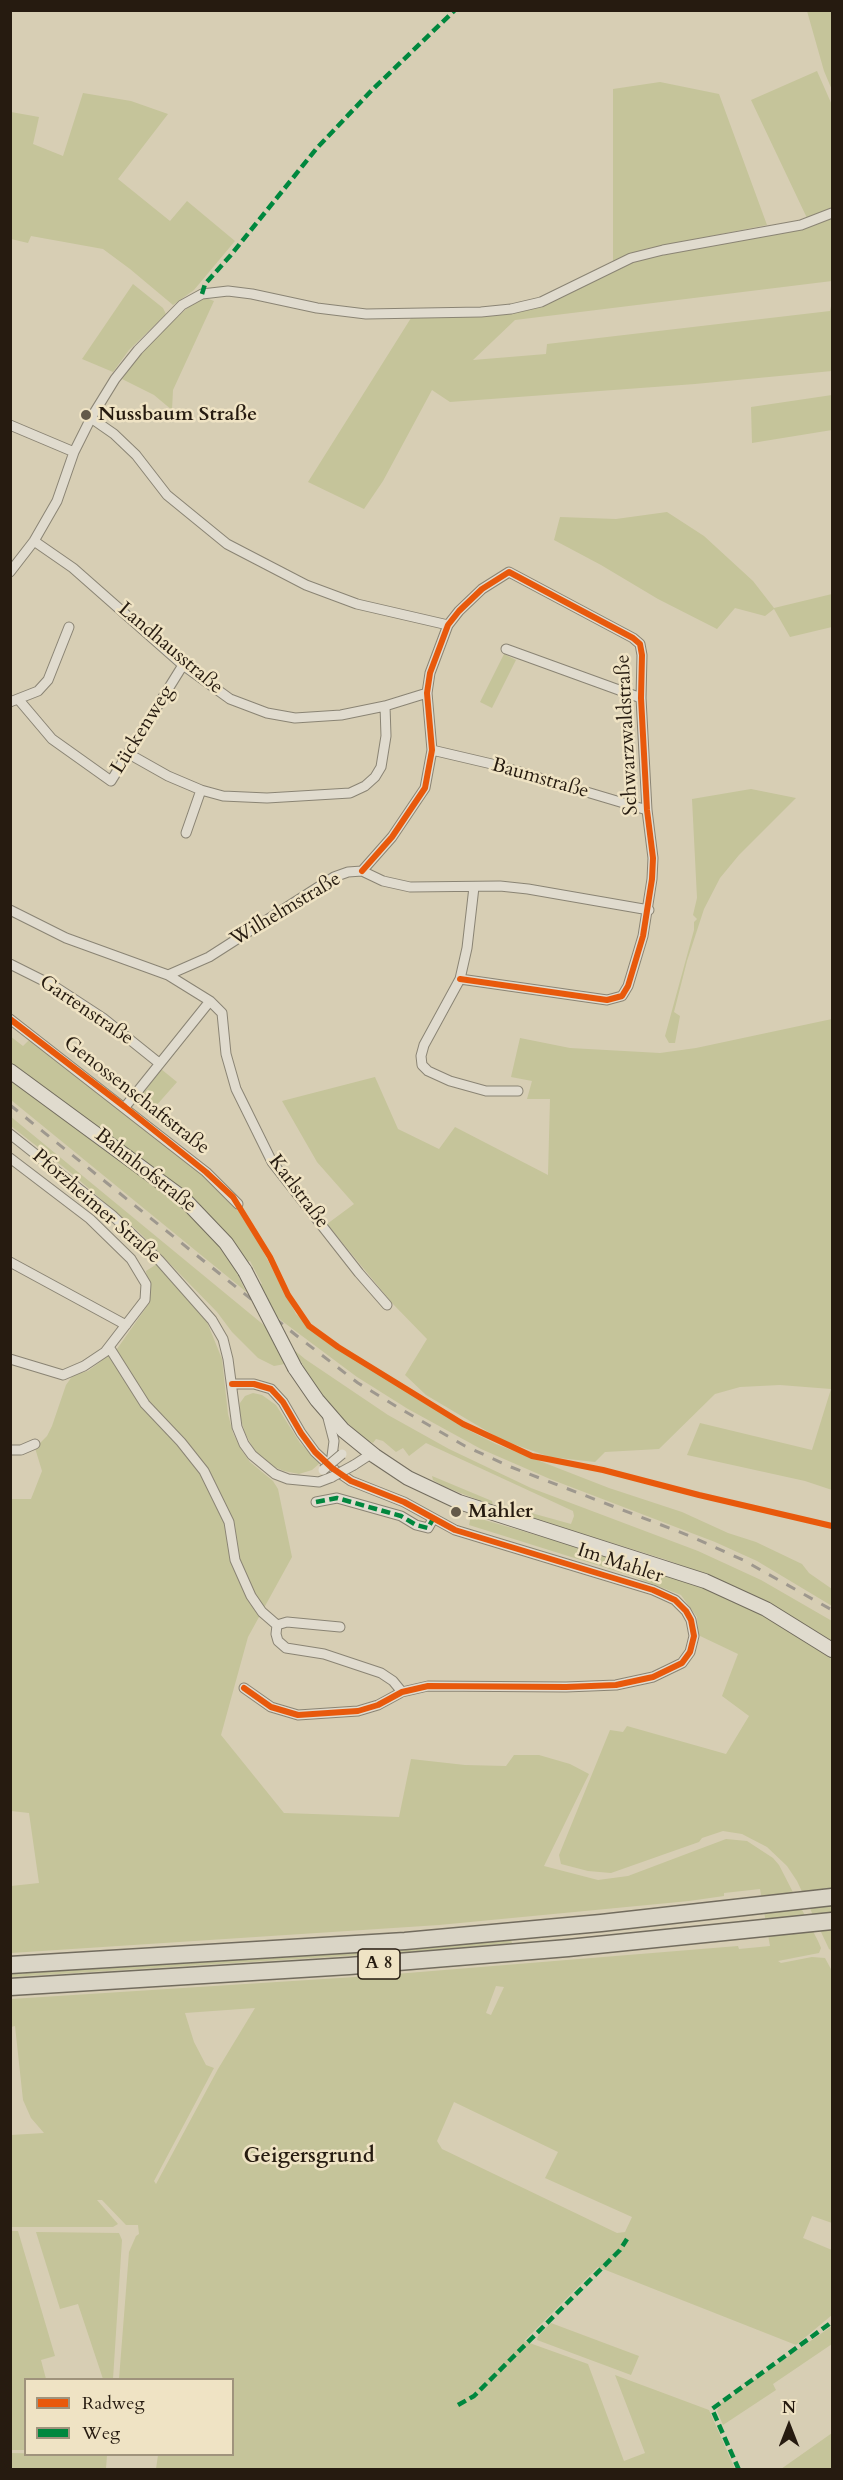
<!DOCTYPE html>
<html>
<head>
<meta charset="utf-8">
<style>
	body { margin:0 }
	#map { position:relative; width:843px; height:2480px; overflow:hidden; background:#d7ceb4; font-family:Cardo,serif }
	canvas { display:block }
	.frame { position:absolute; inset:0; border:12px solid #261b10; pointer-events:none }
	.legend { position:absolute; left:24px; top:2378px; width:210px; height:78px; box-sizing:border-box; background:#efe3c4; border:2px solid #9f937c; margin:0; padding:8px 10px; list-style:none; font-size:18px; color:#261b10 }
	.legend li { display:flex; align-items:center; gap:12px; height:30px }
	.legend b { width:30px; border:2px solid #9f937c }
	.north { position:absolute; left:759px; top:2396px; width:60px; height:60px; -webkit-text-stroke:4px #efe3c4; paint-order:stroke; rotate:0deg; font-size:16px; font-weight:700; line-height:24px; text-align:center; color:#261b10 }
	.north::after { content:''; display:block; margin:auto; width:21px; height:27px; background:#261b10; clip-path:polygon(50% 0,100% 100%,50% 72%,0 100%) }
</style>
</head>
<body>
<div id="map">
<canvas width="843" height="2480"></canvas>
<div class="frame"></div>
<ul class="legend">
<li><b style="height:8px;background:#e8590c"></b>Radweg</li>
<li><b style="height:8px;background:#00873e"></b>Weg</li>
</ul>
<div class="north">N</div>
</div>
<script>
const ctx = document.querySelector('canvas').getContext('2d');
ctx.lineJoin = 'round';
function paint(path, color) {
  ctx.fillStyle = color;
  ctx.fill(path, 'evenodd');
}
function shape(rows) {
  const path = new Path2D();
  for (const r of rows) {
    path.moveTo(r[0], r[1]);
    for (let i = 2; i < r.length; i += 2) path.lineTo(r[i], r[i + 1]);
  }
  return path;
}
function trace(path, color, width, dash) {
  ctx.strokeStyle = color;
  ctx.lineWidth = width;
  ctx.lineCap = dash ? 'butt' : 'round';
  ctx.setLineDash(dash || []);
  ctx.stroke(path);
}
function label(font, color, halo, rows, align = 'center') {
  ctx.font = font + ' Cardo,serif';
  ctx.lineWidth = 5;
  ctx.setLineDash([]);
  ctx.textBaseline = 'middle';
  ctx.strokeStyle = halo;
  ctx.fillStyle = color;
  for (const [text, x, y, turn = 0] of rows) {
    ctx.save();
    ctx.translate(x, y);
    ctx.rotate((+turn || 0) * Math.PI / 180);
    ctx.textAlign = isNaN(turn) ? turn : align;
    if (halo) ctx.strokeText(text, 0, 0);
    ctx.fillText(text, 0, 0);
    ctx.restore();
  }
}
paint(shape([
	[807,11,832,11,832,90,824,71],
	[817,71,832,105,832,207,819,215,807,218,751,100],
	[660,82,719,94,767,225,645,249,613,261,613,89],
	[83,93,131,101,168,114,118,179,170,221,187,201,235,241,194,290,173,305,130,269,103,249,31,236,28,243,11,239,11,112,39,117,33,144,63,156],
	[832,218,832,281,515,320,473,360,546,354,547,344,830,311,832,302,832,371,695,384,450,402,432,390,383,481,364,509,308,482,411,318,519,312,541,305,621,267,650,257,817,224],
	[133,284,163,308,166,314,129,350,113,372,82,359],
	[206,298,214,301,173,390,172,410,154,395,122,379,135,360,173,321,193,303],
	[832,395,832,430,752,443,751,407],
	[667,512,704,536,753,581,774,608,832,594,832,627,790,637,774,609,765,616,735,608,717,629,658,599,601,565,554,540,560,517,616,519],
	[504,654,516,660,492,708,480,702],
	[751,789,796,798,739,855,720,878,704,909,687,961,674,1012,680,1016,675,1043,669,1043,665,1036,694,930,694,922,697,919,693,915,697,898,692,799],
	[832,1019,832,1490,805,1481,687,1455,700,1423,812,1450,831,1389,780,1385,740,1387,715,1394,659,1449,605,1452,595,1462,550,1457,502,1440,426,1395,405,1375,427,1339,392,1303,327,1224,354,1204,317,1162,282,1101,375,1077,398,1129,439,1149,455,1127,548,1175,550,1099,527,1099,532,1081,511,1077,520,1038,570,1048,660,1053,696,1048],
	[10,1036,23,1046,29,1040,116,1104,198,1170,239,1212,256,1238,296,1314,324,1340,468,1430,496,1444,609,1488,682,1512,728,1533,756,1542,802,1564,809,1573,832,1589,832,1606,757,1561,715,1542,550,1479,481,1449,408,1409,357,1377,282,1321,11,1100,11,1078,182,1204,206,1228,237,1267,235,1269,245,1290,262,1284,250,1261,247,1262,188,1196,147,1163,11,1065],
	[161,1069,177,1082,148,1115,134,1101],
	[10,1116,305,1359,388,1415,449,1449,531,1488,698,1551,761,1580,832,1621,832,1641,774,1606,707,1575,664,1559,502,1509,499,1504,571,1524,574,1516,573,1511,426,1443,409,1456,403,1448,396,1452,383,1441,376,1439,373,1443,365,1439,329,1406,304,1372,305,1370,301,1361,274,1366,258,1358,232,1332,217,1312,139,1232,71,1173,11,1126],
	[157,1264,194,1304,207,1322,222,1359,228,1414,233,1433,242,1451,250,1462,273,1481,278,1489,292,1557,248,1637,221,1735,284,1813,399,1817,411,1759,465,1765,506,1766,514,1755,539,1755,570,1764,589,1774,544,1866,598,1880,628,1876,726,1839,747,1841,773,1858,779,1865,818,1941,821,1948,819,1953,778,1961,781,1963,812,1957,825,1958,832,1971,832,2223,812,2216,803,2238,832,2250,832,2315,796,2345,598,2267,524,2341,588,2364,624,2461,645,2453,615,2375,709,2410,735,2469,156,2469,158,2455,232,2454,232,2380,119,2379,129,2252,136,2236,139,2234,138,2225,126,2225,102,2200,97,2200,118,2224,113,2227,11,2227,11,2135,44,2133,31,2118,23,2100,15,2026,11,2027,11,1999,371,1976,738,1946,739,1949,770,1946,760,1889,724,1893,724,1896,689,1901,439,1925,11,1953,11,1886,39,1883,29,1813,11,1811,11,1499,31,1499,42,1471,35,1448,47,1436,52,1426,66,1385,73,1375,88,1371,117,1349,150,1302,146,1271],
	[496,1986,504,1987,491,2015,486,2013],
	[255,2008,218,2069,156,2184,154,2181,214,2068,206,2065,194,2042,185,2013],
	[454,2102,558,2152,545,2178,632,2217,625,2232,617,2233,442,2149,437,2141],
	[253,1393,262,1395,276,1405,300,1443,320,1463,312,1470,299,1474,284,1471,267,1464,253,1448,245,1433,240,1416,240,1403,245,1396],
	[432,1476,492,1501,493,1506,443,1486,433,1480],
	[471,1516,642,1566,742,1602,832,1654,832,1951,829,1949,797,1881,787,1866,767,1847,742,1834,723,1831,702,1838,699,1842,611,1873,588,1871,561,1864,559,1855,610,1730,623,1732,627,1726,726,1754,749,1716,722,1696,738,1654,698,1635,697,1617,681,1595,632,1576,469,1525],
	[511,1940,512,1943,409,1952,11,1977,10,1974,294,1957],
	[10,2231,18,2231,55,2356,41,2360,46,2379,26,2380,25,2450,11,2450],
	[36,2232,119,2233,122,2240,113,2379,103,2379,78,2304,60,2309],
	[551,2323,639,2356,631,2375,537,2340,538,2336],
	[832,2326,832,2344,773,2384,776,2390,723,2425,717,2411,720,2404],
	[832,2433,832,2469,781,2469],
	[11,2453,107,2455,106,2469,11,2469]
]), '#c5c49a');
const minor = shape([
	[91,418,114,434,136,455,167,495,227,544,306,585,357,604,448,625],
	[10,425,74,452],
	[34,541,73,568,183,665,230,699,267,713,295,718,341,715,385,706,427,693],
	[10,572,34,541,57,501,74,452,91,418,115,379,138,350,182,305,202,294,228,291,252,294,317,308,366,314,481,312,511,309,541,302,631,258,663,250,801,225,832,213],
	[506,649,641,698],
	[19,700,52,739,111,781,183,665],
	[10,702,38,691,48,680,69,627],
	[432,750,496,765,647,810],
	[129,754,168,776,201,790,223,796,267,798,350,793,365,786,375,777,381,767,386,736,385,706],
	[186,833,201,790],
	[362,871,392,837,425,788,432,750,427,693,430,673,448,625,459,611,482,589,509,572,633,638,640,644,642,655,641,698,647,810,653,858,652,879,643,936,628,986,622,996,607,1000,460,979],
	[474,887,467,948,460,979,424,1045,421,1056,422,1065,428,1071,450,1081,486,1091,518,1091],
	[10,910,66,938,168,975,209,957,334,877,348,872,362,871,383,881,410,887,500,886,528,889,649,910],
	[10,964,54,986,103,1018,159,1063],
	[168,975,210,1001,222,1013,226,1054,236,1089,272,1162,359,1273,387,1305],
	[10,1019,206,1172,238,1204],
	[125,1107,210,1001],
	[10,1134,112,1215,159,1260,212,1320,223,1339,228,1359,237,1427,244,1444,252,1455,275,1474,288,1479,319,1482,332,1477],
	[10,1158,90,1219,131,1259,146,1284,145,1300,105,1352,84,1366,63,1375,10,1359],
	[10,1262,126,1325],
	[109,1347,145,1404,181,1442,204,1471,229,1522,235,1560,251,1596,262,1612,277,1625],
	[232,1384,254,1384,271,1389,283,1402,301,1433,315,1452,332,1468,351,1481,404,1502,455,1530,653,1590,675,1600,686,1611,691,1620,694,1636,690,1652,682,1663,653,1677,616,1685,566,1687,428,1686,402,1692,378,1705,358,1711,298,1715,271,1707,244,1688],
	[327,1414,334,1441,331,1464],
	[10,1450,21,1450,35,1444],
	[354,1465,371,1454],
	[316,1502,337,1498,401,1516,416,1525,428,1528,433,1519],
	[340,1627,287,1622,277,1625,276,1634,278,1641,286,1648,324,1654,381,1673,393,1681,402,1692]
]);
const secondary = shape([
	[10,1071,184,1199,226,1243,245,1271],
	[295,1368,317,1400,343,1430,375,1456,408,1478,459,1502,705,1581,766,1609,832,1650]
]);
const motorway = shape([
	[10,1965,405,1941,601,1923,832,1897],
	[10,1987,349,1966,568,1948,832,1921]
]);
trace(minor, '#8a8474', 11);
trace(secondary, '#726c5e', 16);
trace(motorway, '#726c5e', 19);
trace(minor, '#e0dbce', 9);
trace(secondary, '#e0dbce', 14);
trace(motorway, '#dad5c6', 16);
trace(shape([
	[10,1105,297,1336,358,1383,399,1408,465,1446,511,1467,690,1536,743,1560,832,1610]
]), '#9e988e', 3, [10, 10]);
const minorBridge = shape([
	[323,1470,342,1454],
	[332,1477,354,1465]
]);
const secondaryBridge = shape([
	[245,1271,295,1368]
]);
trace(minorBridge, '#8a8474', 11, []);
trace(secondaryBridge, '#726c5e', 16, []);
trace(minorBridge, '#e0dbce', 9);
trace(secondaryBridge, '#e0dbce', 14);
trace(shape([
	[202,294,205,284,230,256,317,148,372,90,455,10],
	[316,1502,337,1498,401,1516,416,1525,428,1528,433,1519],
	[458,2405,474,2396,620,2250,627,2239],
	[739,2470,712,2409,832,2322]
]), '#00873e', 4.5, [9, 4.5]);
trace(shape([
	[362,871,392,837,425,788,432,750,427,693,430,673,448,625,459,611,482,589,509,572,633,638,640,644,642,655,641,698,647,810,653,858,652,879,643,936,628,986,622,996,607,1000,460,979],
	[10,1019,125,1107,206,1172,233,1197,270,1257,288,1295,309,1326,338,1347,463,1424,532,1456,603,1470,699,1495,832,1526],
	[232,1384,254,1384,271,1389,283,1402,301,1433,315,1452,332,1468,351,1481,404,1502,455,1530,653,1590,675,1600,686,1611,691,1620,694,1636,690,1652,682,1663,653,1677,616,1685,566,1687,428,1686,402,1692,378,1705,358,1711,298,1715,271,1707,244,1688]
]), '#e8590c', 6);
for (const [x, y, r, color] of [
	[86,415,6,"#645a49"],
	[456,1512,6,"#645a49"]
]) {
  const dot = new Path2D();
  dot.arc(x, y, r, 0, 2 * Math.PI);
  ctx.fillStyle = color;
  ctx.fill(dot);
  trace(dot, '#efe3c4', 2);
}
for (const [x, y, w] of [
	[379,1964,42]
]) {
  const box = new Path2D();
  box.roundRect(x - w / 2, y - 15, w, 30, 4.5);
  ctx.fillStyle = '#efe3c4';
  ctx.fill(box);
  trace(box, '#261b10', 1.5);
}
label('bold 18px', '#261b10', null, [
	["A 8",379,1964]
]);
label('bold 20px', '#261b10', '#efe3c4', [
	["Nussbaum Straße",98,415],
	["Mahler",468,1512]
], 'left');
label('20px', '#261b10', '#efe3c4', [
	["Landhausstraße",170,649,40],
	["Lückenweg",143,730,-58],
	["Schwarzwaldstraße",628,735,-93],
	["Baumstraße",540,779,16],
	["Wilhelmstraße",286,910,-31],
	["Gartenstraße",86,1011,34],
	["Genossenschaftstraße",136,1096,38],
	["Bahnhofstraße",145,1171,38],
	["Karlstraße",298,1192,53],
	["Pforzheimer Straße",96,1207,41],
	["Im Mahler",620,1564,18]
]);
label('bold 21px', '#261b10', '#efe3c4', [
	["Geigersgrund",309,2157]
]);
</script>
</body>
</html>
